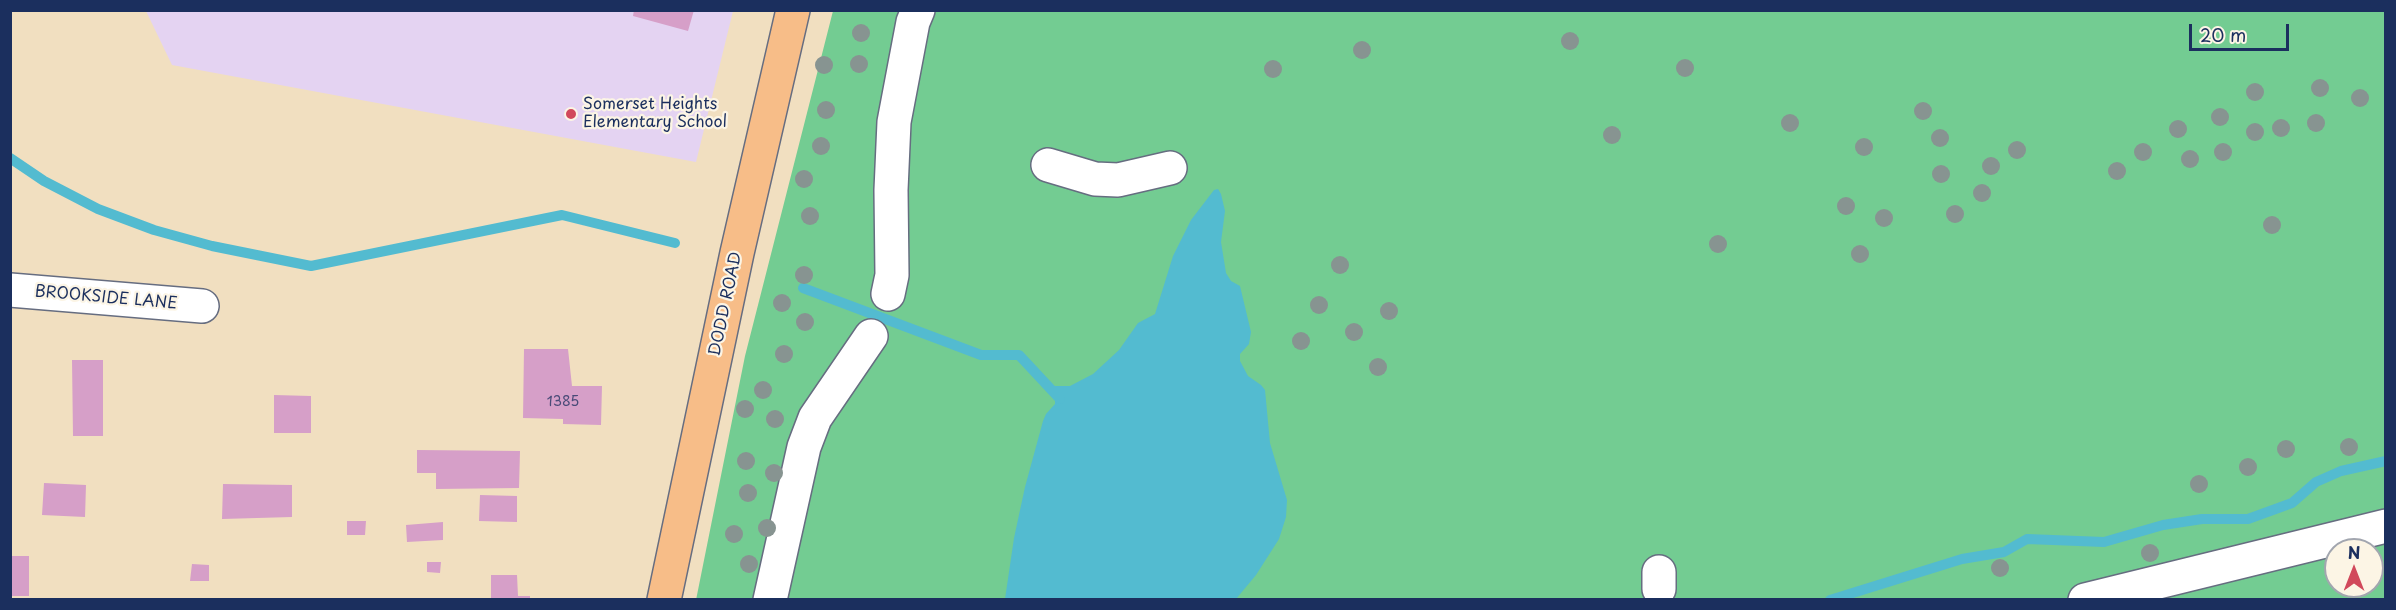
<!DOCTYPE html>
<html>
<head>
<meta charset="utf-8">
<style>
	body { margin:0 }
	#map { position:relative; width:2396px; height:610px; overflow:hidden; background:#f1dfc0; font-family:"Playpen Sans",sans-serif }
	canvas { display:block }
	.frame { position:absolute; inset:0; border:12px solid #1b2f5e; pointer-events:none }
	.north { position:absolute; left:2324px; top:538px; width:60px; height:60px; box-sizing:border-box; background:#fcf5e5; border:2px solid #a2a6af; border-radius:50%; rotate:0deg; font-size:16px; font-weight:700; line-height:24px; text-align:center; color:#1b2f5e }
	.north::after { content:''; display:block; margin:auto; width:21px; height:27px; background:#d1495b; clip-path:polygon(50% 0,100% 100%,50% 72%,0 100%) }
	.scale { position:absolute; left:2189px; top:24px; width:100px; height:27px; box-sizing:border-box; border:3px solid #1b2f5e; border-top:0; padding-left:8px; font-size:18px; line-height:21px; white-space:nowrap; color:#1b2f5e; -webkit-text-stroke:4px #fcf5e5; paint-order:stroke }
</style>
</head>
<body>
<div id="map">
<canvas width="2396" height="610"></canvas>
<div class="frame"></div>
<div class="north">N</div>
<div class="scale">20 m</div>
</div>
<script>
const ctx = document.querySelector('canvas').getContext('2d');
ctx.lineJoin = 'round';
function paint(path, color) {
  ctx.fillStyle = color;
  ctx.fill(path, 'evenodd');
}
function shape(rows) {
  const path = new Path2D();
  for (const r of rows) {
    path.moveTo(r[0], r[1]);
    for (let i = 2; i < r.length; i += 2) path.lineTo(r[i], r[i + 1]);
  }
  return path;
}
function trace(path, color, width, dash) {
  ctx.strokeStyle = color;
  ctx.lineWidth = width;
  ctx.lineCap = dash ? 'butt' : 'round';
  ctx.setLineDash(dash || []);
  ctx.stroke(path);
}
function label(font, color, halo, rows, align = 'center') {
  ctx.font = font + ' "Playpen Sans",sans-serif';
  ctx.lineWidth = 4.5;
  ctx.setLineDash([]);
  ctx.textBaseline = 'middle';
  ctx.strokeStyle = halo;
  ctx.fillStyle = color;
  for (const [text, x, y, turn = 0] of rows) {
    ctx.save();
    ctx.translate(x, y);
    ctx.rotate((+turn || 0) * Math.PI / 180);
    ctx.textAlign = isNaN(turn) ? turn : align;
    if (halo) ctx.strokeText(text, 0, 0);
    ctx.fillText(text, 0, 0);
    ctx.restore();
  }
}
paint(shape([
	[146,11,733,11,696,162,172,65]
]), '#e4d3f2');
paint(shape([
	[833,11,2385,11,2385,599,696,600,745,356],
	[2336,550,2372,550,2372,586,2336,586]
]), '#73cc92');
paint(shape([
	[1218,189,1221,194,1225,211,1221,242,1226,273,1231,281,1240,286,1251,332,1249,344,1240,354,1240,361,1248,376,1261,385,1265,390,1270,443,1287,500,1286,517,1279,539,1256,575,1236,599,1005,599,1014,538,1025,487,1043,421,1046,414,1055,404,1055,400,1048,391,1052,386,1070,386,1093,374,1119,350,1138,323,1155,314,1173,256,1191,220,1214,190]
]), '#53bbd0');
trace(shape([
	[10,158,44,181,98,209,154,230,212,246,311,266,562,215,675,243],
	[803,288,981,355,1019,355,1060,399],
	[1830,600,1962,559,2004,552,2027,539,2104,542,2163,525,2202,519,2248,519,2292,503,2316,482,2341,471,2386,461]
]), '#53bbd0', 10);
paint(shape([
	[634,10,694,10,688,31,633,16],
	[524,349,568,349,572,386,602,386,601,425,563,424,563,419,523,418],
	[72,360,103,360,103,436,73,436],
	[274,395,311,396,311,433,274,433],
	[417,450,520,451,519,488,436,489,436,473,417,473],
	[44,483,86,485,85,517,42,515],
	[223,484,292,485,292,517,222,519],
	[480,495,517,496,517,522,479,521],
	[347,521,366,521,365,535,347,535],
	[443,522,443,540,407,542,406,525],
	[10,556,29,556,29,596,10,596],
	[427,562,441,562,440,573,427,572],
	[192,564,209,565,209,581,190,581],
	[491,575,517,575,518,596,530,596,530,600,491,600]
]), '#d69fc8');
const minor = shape([
	[1048,165,1095,179,1118,180,1170,168],
	[10,290,202,306],
	[888,294,892,275,891,190,894,122,913,22,918,10],
	[1659,572,1659,589],
	[770,600,804,447,815,418,871,336],
	[2085,600,2386,526]
]);
const major = shape([
	[664,600,737,253,793,10]
]);
trace(minor, '#666d80', 36);
trace(major, '#666d80', 36);
trace(minor, '#fff', 33);
trace(major, '#f7bd88', 33);
ctx.fillStyle = '#879491';
for (const [x, y] of [
	[861,33],
	[1570,41],
	[1362,50],
	[859,64],
	[824,65],
	[1685,68],
	[1273,69],
	[2320,88],
	[2255,92],
	[2360,98],
	[826,110],
	[1923,111],
	[2220,117],
	[1790,123],
	[2316,123],
	[2281,128],
	[2178,129],
	[2255,132],
	[1612,135],
	[1940,138],
	[821,146],
	[1864,147],
	[2017,150],
	[2143,152],
	[2223,152],
	[2190,159],
	[1991,166],
	[2117,171],
	[1941,174],
	[804,179],
	[1982,193],
	[1846,206],
	[1955,214],
	[810,216],
	[1884,218],
	[2272,225],
	[1718,244],
	[1860,254],
	[1340,265],
	[804,275],
	[782,303],
	[1319,305],
	[1389,311],
	[805,322],
	[1354,332],
	[1301,341],
	[784,354],
	[1378,367],
	[763,390],
	[745,409],
	[775,419],
	[2349,447],
	[2286,449],
	[746,461],
	[2248,467],
	[774,473],
	[2199,484],
	[748,493],
	[767,528],
	[734,534],
	[2150,553],
	[749,564],
	[2000,568]
]) {
  ctx.beginPath();
  ctx.arc(x, y, 9, 0, 2 * Math.PI);
  ctx.fill();
}
for (const [x, y, r, color] of [
	[571,114,6,"#d1495b"]
]) {
  const dot = new Path2D();
  dot.arc(x, y, r, 0, 2 * Math.PI);
  ctx.fillStyle = color;
  ctx.fill(dot);
  trace(dot, '#fcf5e5', 2);
}
label('14px', '#4a4b78', null, [
	["1385",563,402]
]);
label('16px', '#1b2f5e', '#fcf5e5', [
	["Somerset Heights",583,105],
	["Elementary School",583,123]
], 'left');
label('16px', '#1b2f5e', '#fcf5e5', [
	["BROOKSIDE LANE",106,298,5],
	["DODD ROAD",726,304,-78]
]);
</script>
</body>
</html>
